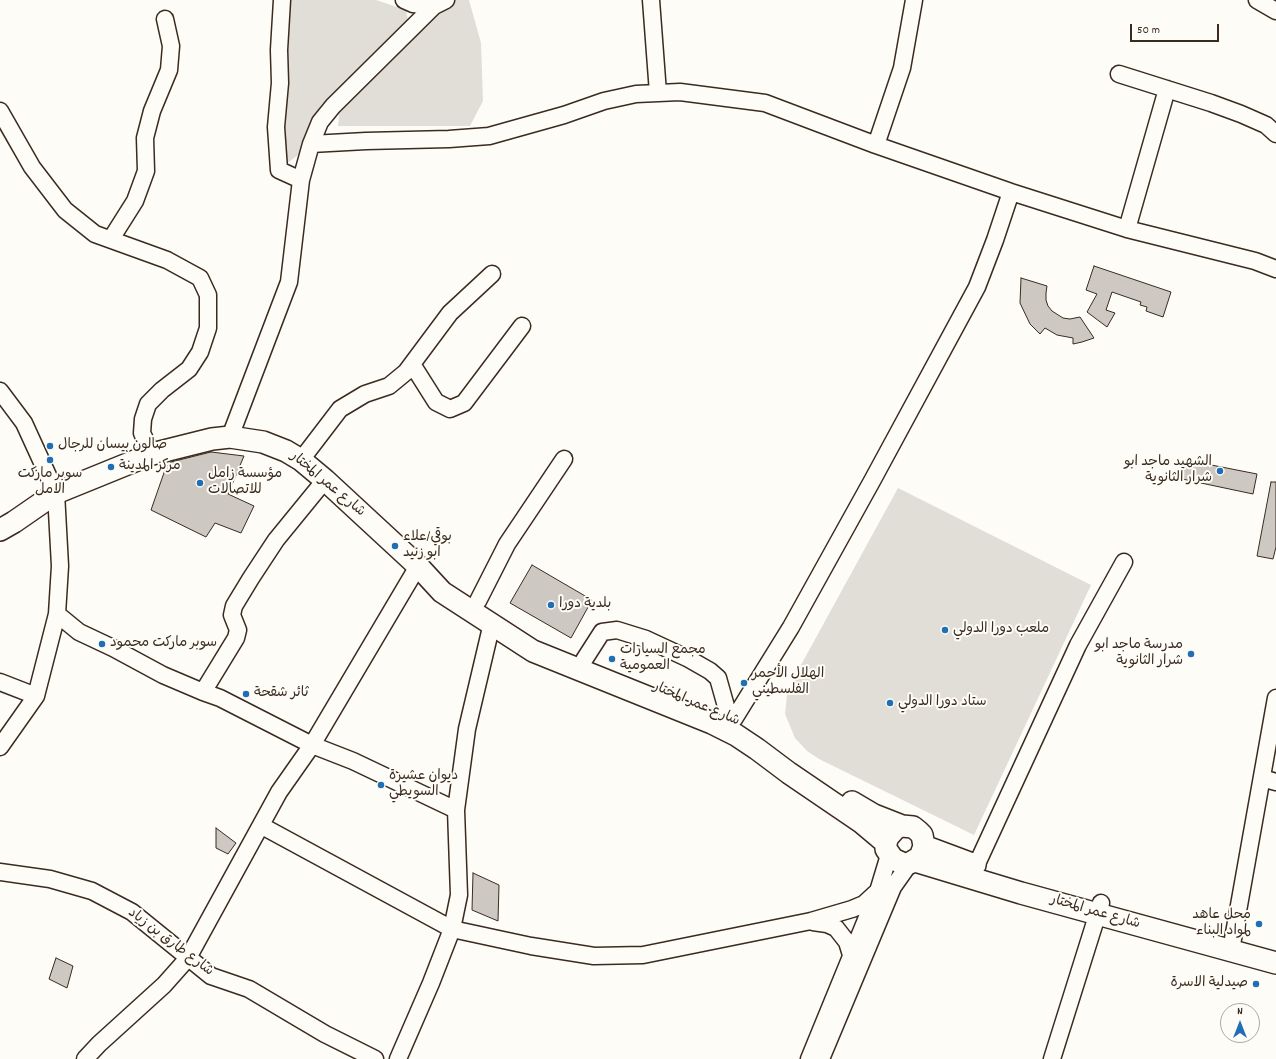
<!DOCTYPE html>
<html>
<head>
<meta charset="utf-8">
<style>
	body { margin:0 }
	#map { position:relative; width:1276px; height:1059px; overflow:hidden; background:#fdfcf7; font-family:Dekko,sans-serif }
	canvas { display:block }
	.north { position:absolute; left:1220px; top:1003px; width:40px; height:40px; box-sizing:border-box; background:#fdfcf7; border:1px solid #afa8a0; border-radius:50%; rotate:0deg; font-size:11px; font-weight:700; line-height:16px; text-align:center; color:#3b2a1e }
	.north::after { content:''; display:block; margin:auto; width:14px; height:18px; background:#1f6fb2; clip-path:polygon(50% 0,100% 100%,50% 72%,0 100%) }
	.scale { position:absolute; left:1130px; top:24px; width:89px; height:18px; box-sizing:border-box; border:2px solid #3b2a1e; border-top:0; padding-left:5px; font-size:12px; line-height:14px; white-space:nowrap; color:#3b2a1e; -webkit-text-stroke:3px #fdfcf7; paint-order:stroke }
</style>
</head>
<body>
<div id="map">
<canvas width="1276" height="1059"></canvas>
<div class="north">N</div>
<div class="scale">50 m</div>
</div>
<script>
const ctx = document.querySelector('canvas').getContext('2d');
ctx.lineJoin = 'round';
function paint(path, color) {
  ctx.fillStyle = color;
  ctx.fill(path, 'evenodd');
}
function shape(rows) {
  const path = new Path2D();
  for (const r of rows) {
    path.moveTo(r[0], r[1]);
    for (let i = 2; i < r.length; i += 2) path.lineTo(r[i], r[i + 1]);
  }
  return path;
}
function trace(path, color, width, dash) {
  ctx.strokeStyle = color;
  ctx.lineWidth = width;
  ctx.lineCap = dash ? 'butt' : 'round';
  ctx.setLineDash(dash || []);
  ctx.stroke(path);
}
function label(font, color, halo, rows, align = 'center') {
  ctx.font = font + ' Dekko,"Playpen Sans Arabic",sans-serif';
  ctx.lineWidth = 4;
  ctx.setLineDash([]);
  ctx.textBaseline = 'middle';
  ctx.strokeStyle = halo;
  ctx.fillStyle = color;
  for (const [text, x, y, turn = 0] of rows) {
    ctx.save();
    ctx.translate(x, y);
    ctx.rotate((+turn || 0) * Math.PI / 180);
    ctx.textAlign = isNaN(turn) ? turn : align;
    if (halo) ctx.strokeText(text, 0, 0);
    ctx.fillText(text, 0, 0);
    ctx.restore();
  }
}
paint(shape([
	[290,0,376,0,406,10,409,25,321,105,298,155,286,164,282,155,282,43],
	[458,0,469,0,481,43,483,101,470,126,338,126,340,103,451,1],
	[898,488,1091,585,974,835,819,759,807,751,795,738,785,714,787,695,796,674]
]), '#e1ded7');
const building = shape([
	[1094,266,1171,292,1163,317,1146,311,1147,307,1140,305,1141,302,1112,292,1106,310,1115,313,1107,327,1087,312,1097,294,1086,290,1094,266],
	[1021,278,1047,286,1046,293,1046,300,1048,306,1052,311,1063,318,1070,319,1080,317,1094,338,1082,342,1073,344,1073,338,1057,335,1045,328,1040,334,1030,324,1020,303,1021,278],
	[211,452,244,456,228,494,254,506,241,533,215,523,206,537,151,510,166,467,171,462,211,452],
	[1186,460,1257,474,1253,494,1182,479,1186,460],
	[1271,482,1276,482,1276,547,1273,559,1257,556,1271,482],
	[532,565,592,600,571,638,510,603,532,565],
	[216,828,236,843,228,854,216,848,216,828],
	[473,873,499,885,498,921,472,910,473,873],
	[56,958,73,966,67,988,49,979,56,958]
]);
paint(building, '#cdc8c2');
trace(building, '#3b2a1e', 1);
const minor = shape([
	[282,0,279,50,280,83,276,127,279,170,301,180],
	[404,0,413,4,434,6],
	[651,0,658,93],
	[1257,0,1276,11],
	[1119,74,1211,103,1241,114,1266,125,1276,134],
	[0,111,32,167,65,210,95,234,167,260,200,278,208,295,208,328,200,352,189,369,162,390,148,404,143,419,142,433,152,454],
	[311,144,366,141,449,139,489,136,564,115,604,101,636,94,680,92,765,103,876,145,1011,192,1127,229,1255,261,1276,269],
	[876,145,902,68,914,0],
	[1127,229,1167,89],
	[111,239,135,201,146,171,145,138,152,111,169,70,171,46,165,19],
	[412,364,436,402,450,409,464,403,522,326],
	[0,391,24,423,56,493,60,566,57,614,36,696,0,747],
	[230,437,289,282,301,180,311,144,320,122,333,106,434,6,446,0],
	[301,460,340,409,365,394,389,386,406,372,450,313,492,274],
	[478,601,507,544,564,459],
	[57,614,79,632,113,648,163,675,203,692,220,698,312,745,353,761,456,810],
	[584,660,602,632,617,630,646,639,689,659,710,671,718,678,729,717],
	[0,682,36,696],
	[203,692,236,638,238,630,232,615,234,606,251,578,276,540,325,480],
	[734,719,791,627,872,481,977,287,995,240,1011,192],
	[1262,778,1276,782],
	[262,826,452,929,531,946,594,956,643,955,811,921,852,909,864,904,877,892],
	[976,866,1078,645,1124,562],
	[0,872,50,879,92,891,132,912,211,976,249,989,325,1034,375,1059],
	[813,922,827,924,836,928,847,942,851,955],
	[1230,951,1233,939,1276,698],
	[85,1059,99,1044,164,985,188,958,279,792,312,745,418,566],
	[398,1059,431,983,452,929,459,895,456,810,467,729,492,623],
	[809,1059,879,888,889,855],
	[821,1059,893,887,910,863],
	[1052,1059,1101,903]
]);
const major = shape([
	[0,530,14,522,56,493,152,454,212,439,230,437,263,442,286,451,301,460,325,480,418,566,442,592,533,651,712,723,736,735,757,749,789,773,861,822,886,843],
	[852,802,874,815,902,826,913,827,918,831,922,835,924,846,920,857,910,863,904,864,893,859,886,849,886,843,888,837,896,828,902,826],
	[924,846,975,865],
	[915,861,1021,893,1276,963]
]);
trace(minor, '#3b2a1e', 19);
trace(major, '#3b2a1e', 24);
trace(minor, '#fdfcf7', 16);
trace(major, '#fdfcf7', 21);
for (const [x, y, r, color] of [
	[50,446,4,"#1f6fb2"],
	[50,460,4,"#1f6fb2"],
	[111,467,4,"#1f6fb2"],
	[1220,471,4,"#1f6fb2"],
	[200,483,4,"#1f6fb2"],
	[395,546,4,"#1f6fb2"],
	[551,605,4,"#1f6fb2"],
	[945,630,4,"#1f6fb2"],
	[102,644,4,"#1f6fb2"],
	[1191,654,4,"#1f6fb2"],
	[612,659,4,"#1f6fb2"],
	[744,683,4,"#1f6fb2"],
	[246,694,4,"#1f6fb2"],
	[890,703,4,"#1f6fb2"],
	[381,785,4,"#1f6fb2"],
	[1259,924,4,"#1f6fb2"],
	[1256,984,4,"#1f6fb2"]
]) {
  const dot = new Path2D();
  dot.arc(x, y, r, 0, 2 * Math.PI);
  ctx.fillStyle = color;
  ctx.fill(dot);
  trace(dot, '#fdfcf7', 1.5);
}
label('14px', '#3b2a1e', '#fdfcf7', [
	["صالون بيسان للرجال",58,446],
	["الشهيد ماجد ابو",1212,463,"right"],
	["شرار الثانوية",1212,479,"right"],
	["مركز المدينة",119,467],
	["سوبر ماركت",50,475,"center"],
	["الامل",50,491,"center"],
	["مؤسسة زامل",208,475],
	["للاتصالات",208,491],
	["بوقي/علاء",403,538],
	["ابو زنيد",403,554],
	["بلدية دورا",559,605],
	["ملعب دورا الدولي",953,630],
	["سوبر ماركت محمود",110,644],
	["مدرسة ماجد ابو",1183,646,"right"],
	["شرار الثانوية",1183,662,"right"],
	["مجمع السيارات",620,651],
	["العمومية",620,667],
	["الهلال الأحمر",752,675],
	["الفلسطيني",752,691],
	["ثائر شقحة",254,694],
	["ستاد دورا الدولي",898,703],
	["ديوان عشيرة",389,777],
	["السويطي",389,793],
	["محل عاهد",1251,916,"right"],
	["لمواد البناء",1251,932,"right"],
	["صيدلية الاسرة",1248,984,"right"]
], 'left');
label('14px', '#3b2a1e', '#fdfcf7', [
	["شارع عمر المختار",327,485,40],
	["شارع عمر المختار",696,705,23],
	["شارع عمر المختار",1095,913,16],
	["شارع طارق بن زياد",170,943,37]
]);
</script>
</body>
</html>
